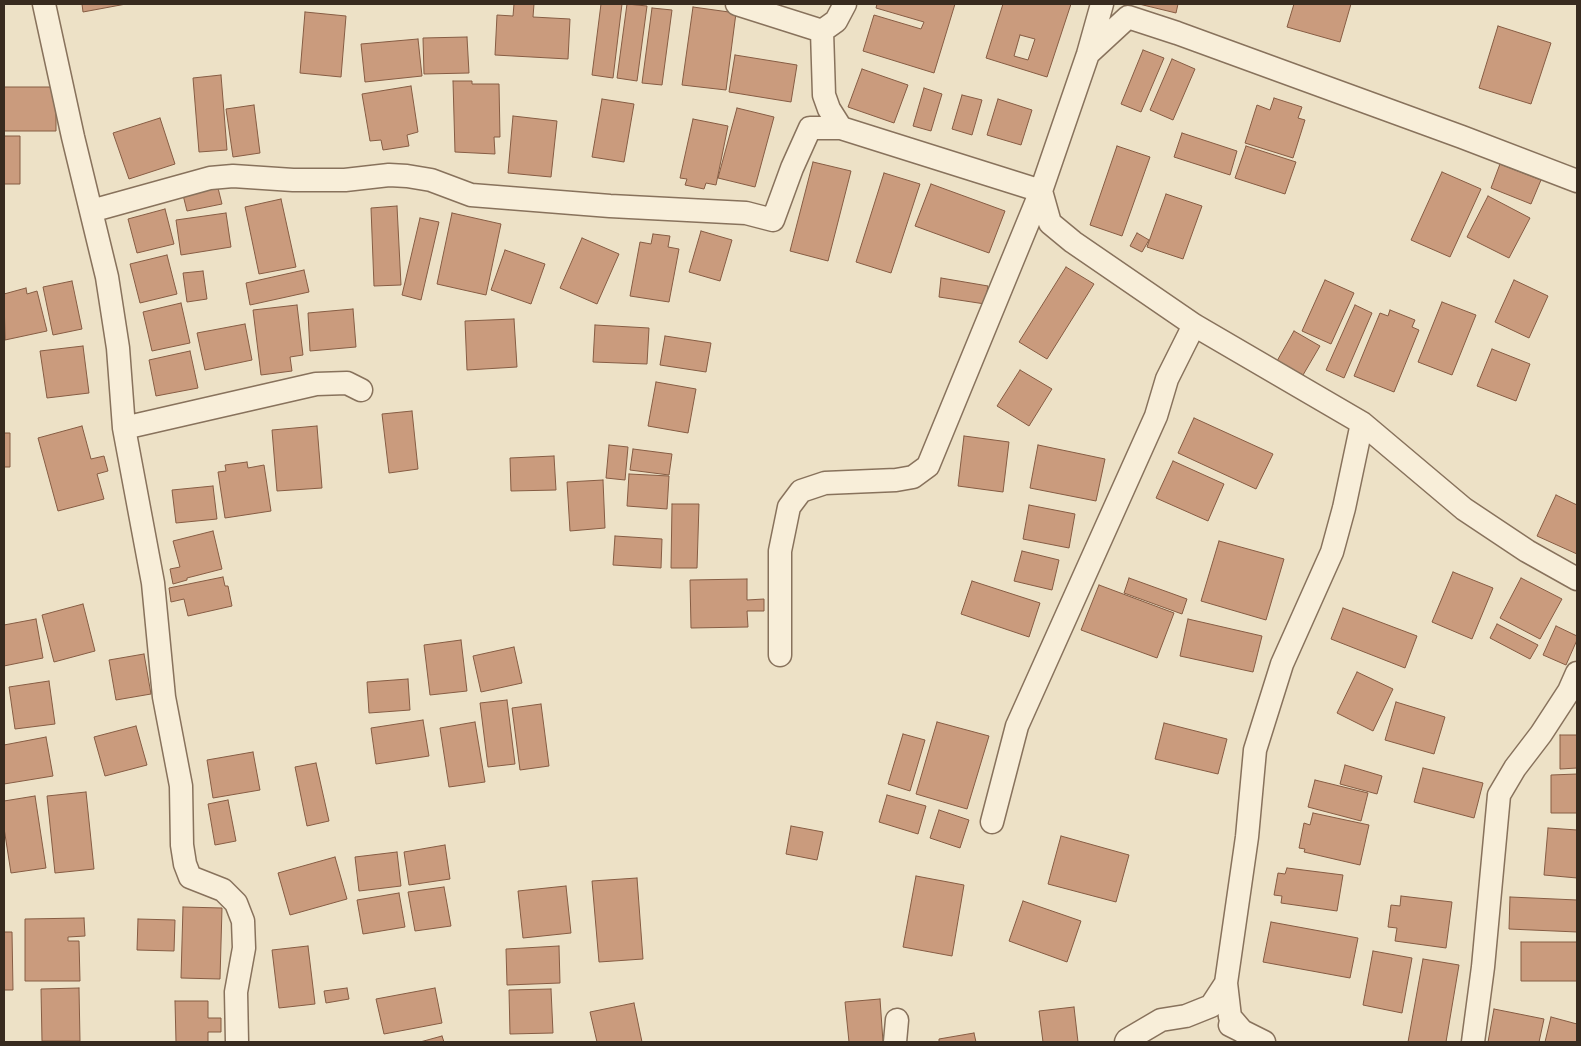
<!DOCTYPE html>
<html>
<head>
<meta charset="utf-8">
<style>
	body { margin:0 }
	#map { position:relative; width:1581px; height:1046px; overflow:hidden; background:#ede1c6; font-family:Merriweather,serif }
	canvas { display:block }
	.frame { position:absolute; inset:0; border:5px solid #382b1f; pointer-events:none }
</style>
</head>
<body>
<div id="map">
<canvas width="1581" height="1046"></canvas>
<div class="frame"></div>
</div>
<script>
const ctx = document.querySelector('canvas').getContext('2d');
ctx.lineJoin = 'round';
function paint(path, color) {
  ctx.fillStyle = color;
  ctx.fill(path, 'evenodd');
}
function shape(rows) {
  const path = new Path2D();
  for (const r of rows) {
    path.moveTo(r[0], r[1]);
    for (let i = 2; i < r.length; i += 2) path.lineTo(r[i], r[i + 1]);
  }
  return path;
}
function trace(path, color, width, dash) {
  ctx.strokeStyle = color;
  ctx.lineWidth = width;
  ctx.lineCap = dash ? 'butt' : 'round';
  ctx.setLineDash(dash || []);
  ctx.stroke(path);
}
const building = shape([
	[82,4,126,4,83,12,82,4],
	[514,4,534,4,533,17,570,19,568,59,495,55,497,15,513,16,514,4],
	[601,4,622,4,613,78,592,75,601,4],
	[627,4,647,6,637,81,617,78,627,4],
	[877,4,955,4,934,73,863,51,874,15,921,29,924,22,876,8,877,4],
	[1003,4,1071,4,1047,77,986,58,1003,4],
	[1020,35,1035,39,1028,60,1014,56,1020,35],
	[1139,4,1178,4,1176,13,1139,4],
	[1294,4,1351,4,1340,42,1287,27,1294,4],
	[693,7,736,13,726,90,682,85,693,7],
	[652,8,672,10,662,85,642,83,652,8],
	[305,12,346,16,341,77,300,73,305,12],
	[1498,26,1551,43,1531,104,1479,88,1498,26],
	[467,37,469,73,424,74,423,38,467,37],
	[418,39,422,76,365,82,361,44,418,39],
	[1143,50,1164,58,1141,112,1121,104,1143,50],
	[735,55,797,65,791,102,729,92,735,55],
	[1172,59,1195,69,1173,120,1150,110,1172,59],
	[862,69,908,85,894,123,848,107,862,69],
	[221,75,227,150,199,152,193,78,221,75],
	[453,81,472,81,472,84,499,84,500,137,494,137,495,154,455,152,453,81],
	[411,86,418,132,407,135,409,146,383,150,381,140,370,141,362,94,411,86],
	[4,87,56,87,56,131,4,131,4,87],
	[924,88,942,94,931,131,913,126,924,88],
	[962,95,982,100,972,135,952,129,962,95],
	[1274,98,1302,107,1298,118,1305,120,1293,158,1245,143,1257,105,1270,110,1274,98],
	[602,99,634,104,624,162,592,157,602,99],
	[998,99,1032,110,1021,145,987,135,998,99],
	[254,105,260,153,233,157,226,109,254,105],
	[737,108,774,117,755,187,718,178,737,108],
	[513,116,557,121,551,177,508,173,513,116],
	[160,118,175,164,129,179,113,133,160,118],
	[693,119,728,126,716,185,706,183,704,189,685,185,687,179,680,178,693,119],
	[1182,133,1237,151,1230,175,1174,157,1182,133],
	[4,136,20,136,20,184,4,184,4,136],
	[1117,146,1150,157,1122,236,1090,225,1117,146],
	[1246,146,1296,162,1285,194,1235,178,1246,146],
	[813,162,851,171,828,261,790,251,813,162],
	[1500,164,1541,180,1531,204,1491,188,1500,164],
	[1442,172,1481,189,1450,257,1411,240,1442,172],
	[884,173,920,184,891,273,856,262,884,173],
	[931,184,1005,211,989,253,915,226,931,184],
	[218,188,222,204,187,211,183,195,218,188],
	[1166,194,1202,206,1183,259,1147,247,1166,194],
	[1488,196,1530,218,1509,258,1467,237,1488,196],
	[281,199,296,267,259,274,245,207,281,199],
	[397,206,401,285,374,286,371,208,397,206],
	[165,209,174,244,137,253,128,219,165,209],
	[226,213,231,247,181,255,176,220,226,213],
	[452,213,501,224,486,295,437,284,452,213],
	[420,218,439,222,421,300,402,295,420,218],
	[701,231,732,240,720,281,689,272,701,231],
	[1137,233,1149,240,1142,252,1130,246,1137,233],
	[653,234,670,236,668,247,679,249,669,302,630,296,640,242,651,244,653,234],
	[582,238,619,254,597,304,560,288,582,238],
	[505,250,545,264,531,304,491,290,505,250],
	[167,255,177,294,140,303,130,264,167,255],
	[1066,267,1094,284,1047,359,1019,342,1066,267],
	[304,270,309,292,250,305,246,283,304,270],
	[203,271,207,299,187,302,183,273,203,271],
	[941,278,988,286,985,304,939,297,941,278],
	[1325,280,1354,293,1331,344,1302,331,1325,280],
	[1514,280,1548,296,1529,338,1495,322,1514,280],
	[72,281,82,329,53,335,43,287,72,281],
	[26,288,27,294,37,291,47,331,5,340,4,294,26,288],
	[1442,302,1476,315,1452,375,1418,362,1442,302],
	[181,303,190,343,152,351,143,312,181,303],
	[297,305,303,355,290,357,292,371,261,375,253,310,297,305],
	[1355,305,1372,313,1344,378,1326,370,1355,305],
	[353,309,356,347,310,351,308,313,353,309],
	[1390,310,1415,320,1412,327,1419,330,1394,392,1354,376,1380,313,1388,316,1390,310],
	[514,319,517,367,467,370,465,321,514,319],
	[245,324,252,360,205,370,197,333,245,324],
	[595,325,649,328,647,364,593,362,595,325],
	[1294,331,1320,346,1303,375,1277,361,1294,331],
	[665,336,711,343,706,372,660,365,665,336],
	[83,346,89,393,47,398,40,351,83,346],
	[1492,349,1530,364,1516,401,1477,386,1492,349],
	[190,351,198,388,156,396,149,360,190,351],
	[1020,370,1052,389,1029,426,997,406,1020,370],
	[656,382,696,389,688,433,648,426,656,382],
	[412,411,418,469,389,473,382,414,412,411],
	[1194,418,1273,454,1256,489,1178,453,1194,418],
	[82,426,91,459,104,456,108,471,97,474,104,499,58,511,38,438,82,426],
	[317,426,322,488,277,491,272,430,317,426],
	[4,433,10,433,10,467,4,467,4,433],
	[964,436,1009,442,1003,492,958,486,964,436],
	[609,445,628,447,625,480,606,478,609,445],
	[1038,445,1105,459,1096,501,1030,488,1038,445],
	[633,449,672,454,669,475,630,470,633,449],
	[554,456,556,490,511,491,510,458,554,456],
	[1173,461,1224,484,1208,521,1156,498,1173,461],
	[247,462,248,468,264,465,271,511,225,518,218,472,226,471,225,465,247,462],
	[629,474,669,476,667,509,627,506,629,474],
	[603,480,605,528,570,531,567,482,603,480],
	[213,486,217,519,176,523,172,490,213,486],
	[1556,495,1577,505,1577,554,1537,536,1556,495],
	[672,504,699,504,697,568,671,568,672,504],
	[1029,505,1075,514,1069,548,1023,539,1029,505],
	[213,531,222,569,187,578,187,580,173,584,170,569,180,567,173,541,213,531],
	[615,536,662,539,661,568,613,565,615,536],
	[1219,541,1284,559,1266,620,1201,601,1219,541],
	[1022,551,1059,560,1052,590,1014,581,1022,551],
	[1453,572,1493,588,1472,639,1432,622,1453,572],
	[223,577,225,586,228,586,232,606,188,616,184,599,171,602,169,588,223,577],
	[1129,578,1187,599,1182,614,1124,593,1129,578],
	[1521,578,1562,599,1540,639,1500,618,1521,578],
	[747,579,747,600,764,599,764,611,747,611,748,627,691,628,690,580,747,579],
	[972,581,1040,603,1029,637,961,614,972,581],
	[1099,585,1174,613,1157,658,1081,630,1099,585],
	[83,604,95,651,54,662,42,615,83,604],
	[1343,608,1417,636,1405,668,1331,639,1343,608],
	[36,619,43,658,4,666,4,625,36,619],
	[1188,619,1262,636,1253,672,1180,656,1188,619],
	[1497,624,1538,645,1530,659,1490,638,1497,624],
	[1556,626,1577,636,1577,640,1566,665,1543,655,1556,626],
	[461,640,467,691,430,695,424,645,461,640],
	[514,647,522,683,481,692,473,656,514,647],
	[144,654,151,694,116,700,109,660,144,654],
	[1357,672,1393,689,1373,731,1337,713,1357,672],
	[408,679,410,710,369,713,367,682,408,679],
	[49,681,55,724,15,729,9,687,49,681],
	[507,700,515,764,488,767,480,703,507,700],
	[1396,702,1445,717,1434,754,1385,740,1396,702],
	[541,704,549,766,520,770,512,708,541,704],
	[423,720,429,756,376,764,371,728,423,720],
	[475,722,485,782,449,787,440,728,475,722],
	[937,722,989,736,967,809,916,794,937,722],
	[1164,723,1227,739,1218,774,1155,759,1164,723],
	[136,726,147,765,105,776,94,737,136,726],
	[903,734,925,740,910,791,888,784,903,734],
	[1560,735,1577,735,1577,768,1560,769,1560,735],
	[46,737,53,776,4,784,4,745,46,737],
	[253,752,260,790,213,798,207,760,253,752],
	[316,763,329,821,307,826,295,767,316,763],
	[1345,765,1382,776,1377,794,1340,784,1345,765],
	[1423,768,1483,783,1474,818,1414,802,1423,768],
	[1577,774,1577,813,1551,813,1551,775,1577,774],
	[1315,780,1368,793,1361,821,1308,807,1315,780],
	[86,792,94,869,55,873,47,796,86,792],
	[887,795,926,806,918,834,879,822,887,795],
	[35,796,46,868,11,873,4,828,4,801,35,796],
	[228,800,236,841,215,845,208,804,228,800],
	[939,810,969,820,960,848,930,838,939,810],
	[1313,813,1369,825,1360,865,1304,852,1305,849,1299,848,1304,823,1310,825,1313,813],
	[791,826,823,832,817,860,786,854,791,826],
	[1548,828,1577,830,1577,878,1544,875,1548,828],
	[1061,836,1129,855,1116,902,1048,884,1061,836],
	[445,845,450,879,409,885,404,852,445,845],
	[397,852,401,886,359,891,355,857,397,852],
	[335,857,347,899,290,915,278,873,335,857],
	[1287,868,1343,875,1337,911,1281,903,1282,896,1274,895,1278,873,1285,874,1287,868],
	[916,876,964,885,952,956,903,947,916,876],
	[637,878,643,959,599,962,592,881,637,878],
	[566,886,571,933,523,938,518,891,566,886],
	[444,887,451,926,415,931,408,892,444,887],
	[399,893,405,927,363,934,357,900,399,893],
	[1401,896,1452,902,1446,948,1395,941,1397,928,1388,927,1391,905,1400,906,1401,896],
	[1510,897,1577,900,1577,932,1509,929,1510,897],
	[1023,901,1081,921,1067,962,1009,941,1023,901],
	[183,907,222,908,220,979,181,978,183,907],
	[84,918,85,936,68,937,68,941,79,941,80,981,25,981,25,919,84,918],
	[138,919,175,920,174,951,137,950,138,919],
	[1271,922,1358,938,1350,978,1263,962,1271,922],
	[4,932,12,932,13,990,4,990,4,932],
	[1521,942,1577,942,1577,981,1521,981,1521,942],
	[308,946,315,1004,279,1008,272,950,308,946],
	[559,946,560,983,507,985,506,949,559,946],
	[1373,951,1412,958,1402,1013,1363,1005,1373,951],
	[1423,959,1459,965,1446,1042,1408,1042,1423,959],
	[79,988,80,1041,42,1041,41,989,79,988],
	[347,988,349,999,326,1003,324,991,347,988],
	[435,988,442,1023,384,1034,376,999,435,988],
	[551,989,553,1033,510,1034,509,990,551,989],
	[880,999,883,1042,849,1042,845,1002,880,999],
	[175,1001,208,1001,208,1018,221,1018,221,1032,208,1032,208,1042,176,1042,175,1001],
	[634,1003,642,1042,597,1042,590,1012,634,1003],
	[1074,1007,1078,1042,1043,1042,1039,1011,1074,1007],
	[1494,1009,1544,1019,1539,1042,1488,1042,1494,1009],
	[1551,1017,1577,1024,1577,1042,1545,1042,1551,1017],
	[974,1033,976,1042,939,1042,939,1039,974,1033],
	[442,1036,444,1042,420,1042,442,1036]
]);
paint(building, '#ca9b7d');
trace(building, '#865c43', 1);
const minor = shape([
	[44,4,73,137,107,277,118,348,124,428,153,583,164,697,181,786,182,845,185,864,190,877,223,890,236,903,243,921,244,948,236,992,237,1042],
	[737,4,822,31,824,95,829,109,841,128],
	[822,31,836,21,845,4],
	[1089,53,1128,17,1177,33,1462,137,1577,181],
	[91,211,210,178,233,176,293,180,345,180,389,175,407,176,431,180,471,195,610,206,746,213,773,220,792,168,810,128,841,128,1041,191,1050,223,1073,242,1194,325,1362,423,1464,509,1527,551,1577,579],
	[124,428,316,384,347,383,361,390],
	[780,655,780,551,789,507,801,491,825,483,896,480,913,477,928,466,1041,191,1088,54,1102,4],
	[992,822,1017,726,1156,416,1167,379,1194,325],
	[1230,1025,1264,1042],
	[1242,1031,1230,1017,1226,983,1247,837,1255,750,1282,664,1332,552,1344,508,1362,423],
	[895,1042,897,1020],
	[1126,1042,1127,1040,1161,1020,1186,1016,1211,1006,1226,983],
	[1473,1042,1483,967,1499,795,1515,768,1541,734,1569,691,1577,673]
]);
trace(minor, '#88725c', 25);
trace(minor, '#f8eed9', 22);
</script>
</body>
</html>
